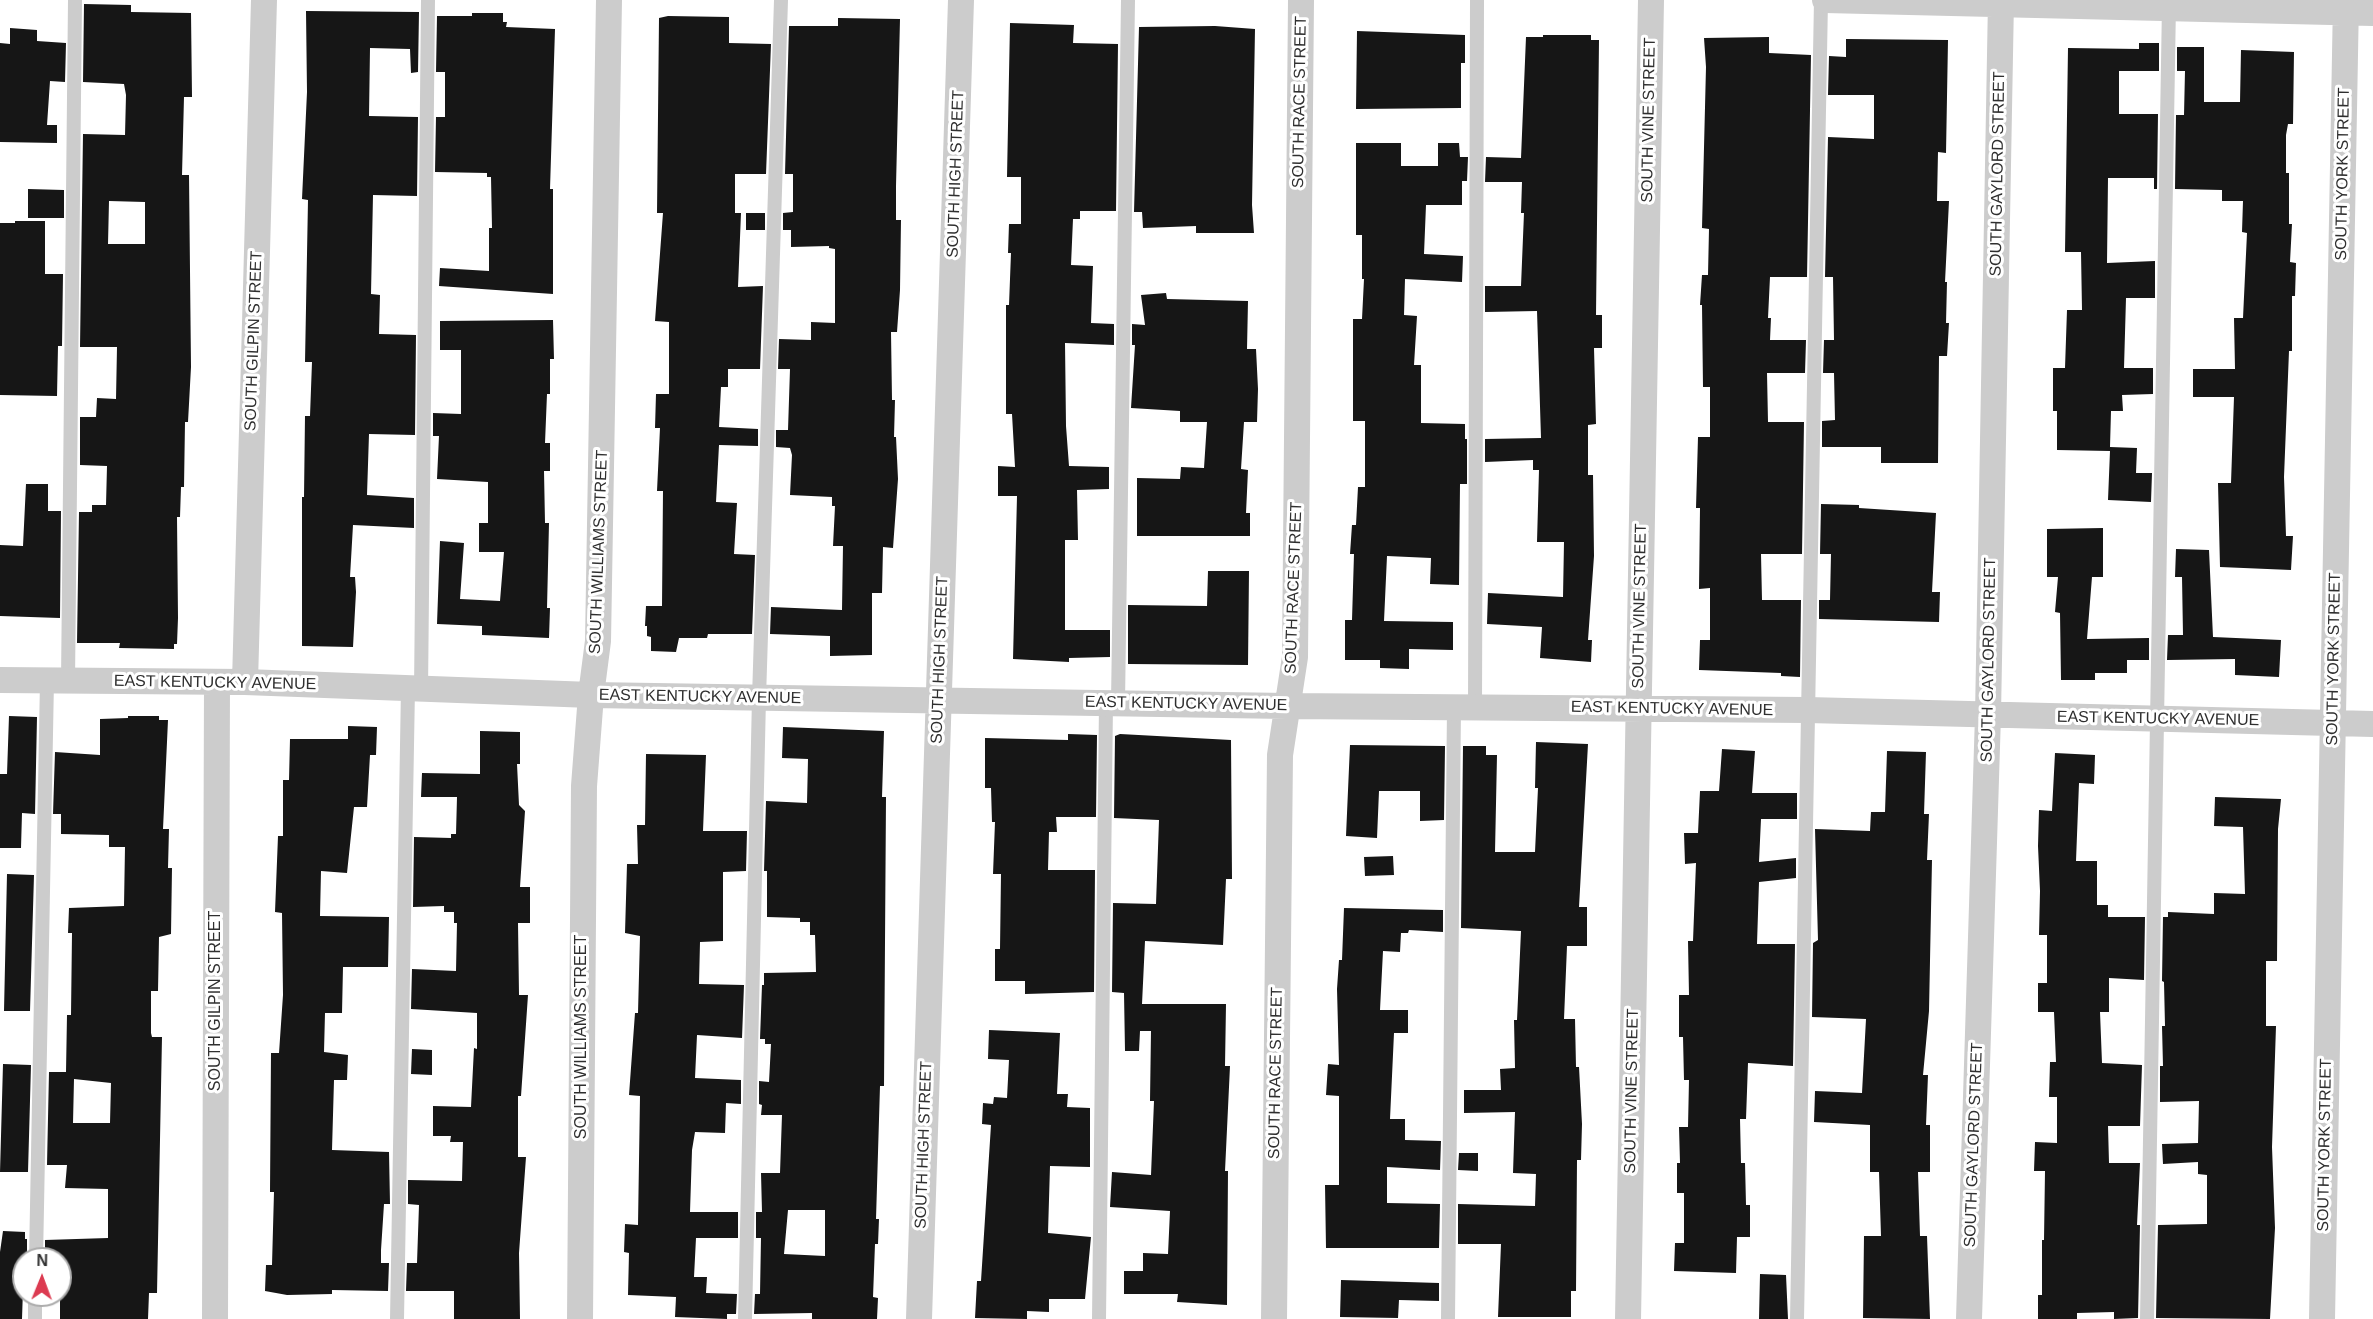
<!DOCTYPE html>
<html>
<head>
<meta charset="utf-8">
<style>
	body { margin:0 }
	#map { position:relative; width:2373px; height:1319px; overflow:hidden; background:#fff; font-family:Helvetica,sans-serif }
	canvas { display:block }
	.north { position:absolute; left:12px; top:1247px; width:60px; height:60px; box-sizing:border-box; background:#fff; border:2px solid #acacac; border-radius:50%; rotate:1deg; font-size:16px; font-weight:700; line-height:24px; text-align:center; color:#2f2f2f }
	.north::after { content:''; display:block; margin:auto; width:21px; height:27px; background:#dc3b51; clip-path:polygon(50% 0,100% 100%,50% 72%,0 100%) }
</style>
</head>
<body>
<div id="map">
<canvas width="2373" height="1319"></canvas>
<div class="north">N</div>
</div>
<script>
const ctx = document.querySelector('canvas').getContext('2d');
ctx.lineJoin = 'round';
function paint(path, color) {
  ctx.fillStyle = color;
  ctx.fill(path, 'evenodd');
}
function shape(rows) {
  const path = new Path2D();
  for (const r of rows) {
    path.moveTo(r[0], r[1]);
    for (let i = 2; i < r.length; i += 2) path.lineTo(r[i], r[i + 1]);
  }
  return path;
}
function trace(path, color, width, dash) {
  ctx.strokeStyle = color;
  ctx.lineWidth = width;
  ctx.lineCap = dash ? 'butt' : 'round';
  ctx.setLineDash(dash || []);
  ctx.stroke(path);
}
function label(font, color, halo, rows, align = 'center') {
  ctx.font = font + ' Helvetica,sans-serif';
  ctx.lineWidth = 6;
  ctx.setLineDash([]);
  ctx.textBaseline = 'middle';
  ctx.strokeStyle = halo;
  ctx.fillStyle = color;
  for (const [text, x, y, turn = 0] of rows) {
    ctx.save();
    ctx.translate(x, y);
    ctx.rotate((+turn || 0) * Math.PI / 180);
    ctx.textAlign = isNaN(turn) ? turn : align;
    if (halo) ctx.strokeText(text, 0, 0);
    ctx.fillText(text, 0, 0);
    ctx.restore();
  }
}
paint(shape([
	[84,4,131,5,131,12,191,13,192,97,184,97,182,175,189,175,191,367,188,422,185,422,184,487,181,487,180,517,177,517,178,618,177,644,174,644,174,649,119,648,120,643,77,643,79,512,92,512,92,505,106,505,107,466,80,465,80,417,96,417,97,398,116,399,117,347,80,347,83,134,125,135,126,95,124,84,83,82],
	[109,201,145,202,145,244,108,244],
	[306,11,419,12,418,72,411,73,410,49,370,48,369,116,418,117,417,196,373,195,371,294,380,295,379,334,416,335,415,435,369,434,367,495,414,498,414,528,353,525,350,577,355,577,356,592,353,647,302,646,302,497,304,497,305,416,310,416,312,362,305,362,308,200,302,199,307,92],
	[472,13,503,13,503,22,507,22,506,27,555,29,550,189,553,189,553,294,439,286,440,268,489,271,489,228,492,228,491,177,487,177,487,173,435,172,436,117,445,117,445,72,436,72,437,16,472,16],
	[668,16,729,17,729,43,771,44,766,174,735,174,735,213,741,213,738,287,763,286,760,369,728,369,728,387,721,387,719,427,758,429,758,446,719,445,716,502,737,503,734,554,755,555,752,634,708,634,707,638,679,638,676,652,651,651,651,637,647,636,647,626,645,626,646,606,662,606,663,491,657,491,660,428,655,428,656,394,669,394,669,322,655,321,663,213,657,213,659,18],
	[838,18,900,19,896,186,896,220,901,220,900,290,897,332,891,332,892,400,895,400,894,437,896,437,898,479,893,548,883,547,882,593,872,593,872,655,830,656,830,636,770,634,771,607,842,610,843,546,833,546,835,506,832,506,832,497,790,495,792,455,790,448,776,447,776,430,788,430,790,369,778,369,779,339,811,340,811,322,835,323,835,249,829,248,829,246,791,247,791,230,783,230,783,213,793,212,793,174,785,174,789,26,838,26],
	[1010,23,1074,25,1073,43,1118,44,1116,211,1080,211,1080,219,1073,219,1071,265,1093,266,1091,323,1114,324,1114,345,1065,343,1066,426,1069,466,1109,467,1109,489,1077,490,1078,540,1065,540,1065,630,1110,630,1110,657,1069,658,1069,662,1013,659,1017,496,998,496,998,466,1015,467,1012,414,1006,414,1006,305,1009,305,1011,253,1008,253,1009,224,1021,224,1021,177,1007,177],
	[1215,26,1255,29,1252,205,1254,233,1196,233,1196,226,1143,228,1142,212,1134,212,1139,27],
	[10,28,37,30,37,41,66,43,65,82,50,81,47,125,57,125,57,143,0,142,0,43,10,44],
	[1357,31,1465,35,1465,63,1461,63,1461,108,1356,109],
	[1543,35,1591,35,1591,40,1599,40,1596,315,1602,315,1602,348,1594,348,1596,424,1588,425,1588,475,1593,475,1594,556,1588,640,1592,640,1591,662,1540,658,1542,627,1487,624,1488,593,1563,597,1564,542,1537,542,1539,470,1533,470,1533,460,1485,462,1485,439,1541,438,1537,311,1485,312,1485,286,1521,286,1524,213,1521,213,1522,182,1485,182,1486,157,1521,158,1526,37,1543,37],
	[1769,37,1769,53,1811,55,1807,277,1770,277,1768,318,1771,318,1770,340,1806,340,1805,373,1767,373,1768,422,1804,422,1802,554,1761,554,1762,600,1801,600,1800,677,1781,676,1781,673,1699,670,1700,640,1710,640,1710,588,1699,589,1700,508,1696,508,1698,437,1710,437,1710,387,1703,387,1702,305,1700,305,1702,275,1708,275,1709,229,1702,228,1706,67,1704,38],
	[1846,39,1948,40,1946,153,1938,152,1937,201,1949,201,1945,282,1947,282,1946,323,1949,323,1947,356,1939,356,1938,463,1881,463,1881,447,1822,447,1822,421,1835,420,1834,373,1823,373,1824,340,1834,340,1833,277,1825,277,1828,137,1874,139,1874,95,1828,95,1829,56,1846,57],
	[2139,43,2159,43,2159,71,2119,71,2119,114,2158,114,2157,189,2154,189,2154,178,2108,178,2107,263,2155,261,2155,298,2126,298,2124,368,2153,368,2153,394,2122,395,2123,411,2111,411,2110,447,2137,448,2136,473,2152,473,2151,502,2108,500,2110,451,2057,450,2057,411,2053,411,2053,368,2065,368,2067,310,2082,310,2081,252,2065,252,2068,48,2139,49],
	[2177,47,2204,47,2204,102,2240,102,2241,50,2294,52,2293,124,2288,124,2286,135,2286,173,2289,173,2289,224,2292,224,2290,262,2296,263,2295,296,2292,296,2292,351,2289,351,2284,477,2286,536,2293,536,2291,570,2220,567,2218,483,2231,483,2234,397,2193,397,2193,369,2235,369,2234,318,2243,318,2247,233,2242,232,2243,201,2222,201,2222,190,2175,189,2176,115,2184,115,2185,71,2177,71],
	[1356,143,1401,143,1401,166,1438,166,1438,143,1459,143,1460,157,1468,157,1467,181,1462,181,1462,205,1426,205,1424,254,1463,256,1462,282,1405,279,1404,315,1417,316,1414,365,1421,365,1421,423,1465,424,1465,439,1467,439,1467,484,1460,484,1459,585,1430,584,1431,558,1387,556,1384,621,1453,622,1453,650,1409,649,1409,669,1380,668,1380,660,1345,660,1345,620,1352,620,1354,554,1350,554,1352,525,1356,525,1358,487,1365,487,1365,421,1353,421,1353,319,1362,319,1364,279,1362,279,1362,235,1356,235],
	[28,189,64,190,64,218,28,218],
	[746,213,765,213,765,230,746,230],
	[15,221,45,221,45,274,63,274,62,346,58,346,57,396,0,395,0,223,15,223],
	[1166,293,1167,299,1248,301,1247,349,1256,349,1258,389,1257,422,1244,422,1241,469,1248,470,1246,513,1250,513,1250,536,1137,536,1137,478,1180,479,1181,467,1204,468,1207,422,1180,422,1180,411,1131,408,1135,345,1132,345,1132,324,1145,325,1141,295],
	[553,320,554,359,550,359,550,394,547,394,545,443,550,443,550,471,544,471,545,523,549,523,547,608,550,608,549,638,482,635,482,626,437,624,440,541,464,543,460,599,500,601,504,552,479,552,479,523,488,523,488,482,437,479,439,436,433,436,433,413,461,414,461,350,440,350,440,321],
	[26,484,48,484,48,511,61,511,60,618,0,616,0,545,23,546],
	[1821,504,1859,505,1859,508,1936,513,1932,592,1940,592,1939,622,1819,619,1819,600,1830,600,1831,554,1820,554],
	[2103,528,2103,577,2092,577,2087,639,2149,638,2149,660,2127,660,2127,673,2095,673,2095,680,2061,680,2060,613,2055,612,2058,577,2047,577,2047,529],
	[2176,549,2209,550,2213,637,2281,640,2279,677,2235,675,2235,659,2167,660,2168,635,2183,635,2182,577,2175,577],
	[1208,571,1249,571,1248,665,1128,664,1128,605,1207,606],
	[9,716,37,717,35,814,22,813,21,848,0,848,0,774,7,774],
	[128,716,159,716,159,720,168,720,163,829,169,829,168,868,172,868,171,934,159,937,158,991,151,991,151,1033,152,1037,162,1037,157,1293,149,1293,148,1319,60,1319,60,1259,45,1259,45,1240,108,1238,108,1189,65,1188,67,1165,47,1165,49,1072,66,1072,67,1015,71,1015,72,933,68,933,69,908,124,906,125,847,109,847,109,835,61,834,61,814,53,814,55,752,100,755,100,719,128,718],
	[74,1079,111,1083,110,1123,73,1123],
	[348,726,377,727,376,755,370,755,367,807,354,807,347,873,321,871,320,916,389,917,388,967,343,967,342,1013,325,1013,324,1052,348,1055,347,1080,334,1080,332,1150,389,1152,390,1204,384,1204,381,1250,381,1263,389,1263,388,1291,332,1290,332,1294,287,1295,265,1291,266,1265,272,1265,274,1192,270,1192,271,1053,279,1053,283,995,282,913,275,912,278,836,283,836,283,780,289,780,290,739,348,739],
	[783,727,884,731,882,797,886,797,884,1086,880,1086,876,1219,879,1219,878,1244,875,1244,873,1297,878,1298,877,1319,812,1319,812,1313,754,1314,755,1294,760,1294,761,1238,756,1238,756,1212,762,1212,761,1173,780,1173,782,1115,761,1115,762,1105,759,1104,759,1081,769,1082,771,1044,765,1044,765,1039,760,1039,762,985,764,985,764,973,816,972,815,935,810,935,810,922,800,922,800,918,767,917,767,871,764,871,766,801,807,803,808,759,782,758],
	[788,1210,825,1210,825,1256,784,1254],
	[480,731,520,732,520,764,517,764,519,805,525,811,520,887,530,887,530,923,518,923,519,995,528,995,521,1096,518,1096,518,1157,526,1157,519,1253,520,1319,454,1319,454,1291,406,1291,407,1263,417,1263,419,1205,408,1204,408,1180,462,1181,463,1142,450,1142,451,1136,433,1136,433,1106,471,1107,474,1048,477,1049,477,1013,411,1009,412,969,456,971,457,923,454,923,454,912,444,912,444,906,413,907,414,837,451,838,451,834,456,834,457,797,421,797,422,773,480,774],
	[1068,734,1097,735,1096,817,1056,817,1057,832,1049,832,1048,870,1095,870,1094,992,1025,994,1025,981,995,981,995,949,1000,949,1001,874,993,874,995,822,992,822,991,788,985,788,985,738,1068,740],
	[1120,734,1231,740,1232,879,1226,879,1223,945,1145,941,1142,1004,1226,1004,1225,1066,1230,1066,1225,1171,1228,1171,1227,1305,1177,1302,1178,1294,1124,1294,1124,1271,1143,1271,1143,1253,1168,1254,1170,1211,1110,1207,1112,1172,1151,1175,1154,1101,1150,1101,1151,1031,1140,1031,1139,1051,1125,1051,1124,993,1112,992,1113,903,1156,904,1159,820,1114,818,1115,736],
	[1536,742,1588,744,1579,907,1587,907,1587,946,1567,946,1564,1019,1575,1019,1576,1067,1579,1067,1582,1124,1581,1160,1577,1160,1576,1291,1571,1291,1571,1317,1498,1317,1501,1244,1458,1244,1458,1204,1535,1206,1536,1174,1513,1173,1515,1112,1464,1113,1464,1090,1501,1090,1500,1069,1515,1068,1514,1020,1517,1020,1521,931,1461,928,1463,746,1486,746,1486,755,1497,755,1495,852,1535,852,1538,788,1535,788],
	[1350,745,1445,746,1444,820,1420,821,1420,791,1379,791,1377,838,1346,836],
	[1722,749,1755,751,1752,793,1797,793,1797,819,1761,819,1759,862,1796,858,1796,878,1759,882,1757,944,1795,944,1793,1066,1748,1063,1746,1119,1740,1119,1741,1163,1745,1163,1746,1205,1750,1205,1750,1237,1737,1237,1736,1273,1674,1271,1675,1243,1684,1243,1684,1193,1677,1193,1677,1163,1680,1163,1679,1127,1688,1127,1689,1080,1684,1080,1683,1037,1679,1037,1679,995,1689,995,1688,941,1693,941,1696,863,1685,864,1684,833,1698,833,1700,791,1719,791],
	[1887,751,1926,752,1924,814,1929,814,1927,860,1932,860,1929,1011,1923,1075,1928,1075,1926,1125,1930,1125,1930,1172,1918,1172,1920,1236,1927,1236,1930,1319,1863,1318,1864,1236,1881,1236,1879,1172,1870,1172,1870,1125,1814,1122,1815,1091,1862,1093,1866,1019,1812,1017,1813,943,1818,940,1815,829,1870,831,1871,812,1885,812],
	[2055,753,2095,755,2094,784,2079,783,2076,861,2097,861,2097,905,2108,905,2108,917,2145,917,2144,980,2109,978,2109,1012,2100,1012,2102,1063,2142,1065,2140,1126,2108,1126,2109,1163,2140,1163,2137,1225,2140,1225,2138,1318,2114,1319,2114,1312,2077,1313,2077,1319,2038,1319,2038,1295,2042,1295,2042,1240,2044,1240,2045,1171,2034,1171,2035,1142,2057,1143,2057,1097,2049,1097,2050,1062,2056,1062,2054,1012,2038,1012,2038,983,2047,983,2047,935,2039,935,2040,891,2038,846,2039,810,2052,811],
	[646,754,706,755,703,831,747,831,746,871,723,872,723,941,700,942,699,984,744,985,742,1038,697,1035,695,1078,741,1080,741,1104,726,1103,725,1133,695,1132,692,1150,690,1212,738,1212,738,1238,696,1238,694,1277,707,1277,706,1293,737,1294,736,1314,727,1314,727,1319,675,1317,676,1297,628,1295,629,1253,624,1252,625,1224,638,1225,640,1096,629,1095,635,1013,638,1013,640,936,625,933,627,864,638,864,637,825,645,825],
	[2215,797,2281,799,2278,829,2277,961,2266,961,2266,1026,2276,1026,2272,1147,2275,1228,2270,1319,2156,1318,2158,1225,2207,1224,2207,1175,2198,1174,2198,1162,2163,1164,2162,1144,2198,1143,2199,1101,2160,1102,2160,1066,2163,1066,2162,1026,2165,1026,2164,982,2162,981,2163,917,2168,917,2168,912,2214,914,2214,893,2245,894,2243,827,2214,826],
	[1393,856,1394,875,1365,876,1364,857],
	[7,874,34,875,30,1011,4,1011],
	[1344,908,1443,910,1443,932,1409,930,1408,933,1401,933,1400,952,1383,951,1380,1010,1408,1010,1408,1033,1394,1033,1390,1119,1405,1119,1405,1140,1441,1141,1440,1170,1387,1167,1387,1203,1440,1204,1439,1248,1326,1248,1325,1185,1339,1185,1339,1096,1326,1095,1328,1064,1339,1065,1337,989,1339,960,1342,960],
	[989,1030,1060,1033,1057,1094,1068,1094,1067,1107,1090,1108,1090,1167,1050,1166,1048,1233,1091,1237,1085,1299,1049,1299,1049,1312,1027,1311,1027,1319,975,1318,977,1281,981,1281,991,1125,982,1124,983,1103,993,1104,994,1097,1007,1098,1009,1060,988,1059],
	[412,1049,432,1050,432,1075,411,1074],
	[3,1064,31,1065,28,1172,0,1172],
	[1459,1153,1478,1153,1478,1171,1458,1170],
	[3,1231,25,1232,25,1239,27,1239,27,1259,24,1259,22,1319,0,1319,0,1252],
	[1760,1274,1786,1275,1788,1319,1759,1319],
	[1341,1280,1439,1283,1439,1301,1399,1300,1398,1318,1340,1317]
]), '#161616');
trace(shape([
	[68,681,75,0],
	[421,691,428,0],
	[1118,703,1128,0],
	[1475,706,1477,0],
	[36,1259,47,681],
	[35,1319,35,1295],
	[397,1319,408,688],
	[745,1319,759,698,781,0],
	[1099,1319,1106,703],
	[1448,1319,1454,706],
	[1797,1319,1821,0],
	[2147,1319,2169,4]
]), '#ccc', 14);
trace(shape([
	[1825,0,2373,13],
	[0,680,245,682,591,695,1287,706,1807,710,2373,724],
	[245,682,264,0],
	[215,1319,217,683],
	[580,1319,584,786,591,695,598,641,609,0],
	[919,1319,961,0],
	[1274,1319,1280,755,1295,657,1301,0],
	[1628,1319,1651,0],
	[1969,1319,1988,715,2001,0],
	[2322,1319,2346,0]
]), '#ccc', 26);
label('16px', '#2f2f2f', '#fff', [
	["SOUTH RACE STREET",1300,102,-89],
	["SOUTH VINE STREET",1649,120,-89],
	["SOUTH HIGH STREET",956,174,-88],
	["SOUTH GAYLORD STREET",1998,174,-89],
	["SOUTH YORK STREET",2343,174,-89],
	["SOUTH GILPIN STREET",254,341,-88],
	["SOUTH WILLIAMS STREET",599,552,-88],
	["SOUTH RACE STREET",1294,588,-88],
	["SOUTH VINE STREET",1640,606,-89],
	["SOUTH YORK STREET",2334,659,-89],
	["SOUTH HIGH STREET",940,660,-88],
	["SOUTH GAYLORD STREET",1989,660,-89],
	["EAST KENTUCKY AVENUE",215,683,1],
	["EAST KENTUCKY AVENUE",700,697,1],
	["EAST KENTUCKY AVENUE",1186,704,1],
	["EAST KENTUCKY AVENUE",1672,709,1],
	["EAST KENTUCKY AVENUE",2158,719,1],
	["SOUTH GILPIN STREET",216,1001,-90],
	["SOUTH WILLIAMS STREET",582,1037,-90],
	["SOUTH RACE STREET",1276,1073,-89],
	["SOUTH VINE STREET",1632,1091,-89],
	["SOUTH HIGH STREET",924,1145,-88],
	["SOUTH GAYLORD STREET",1974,1145,-88],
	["SOUTH YORK STREET",2325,1145,-89]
]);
</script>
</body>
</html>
